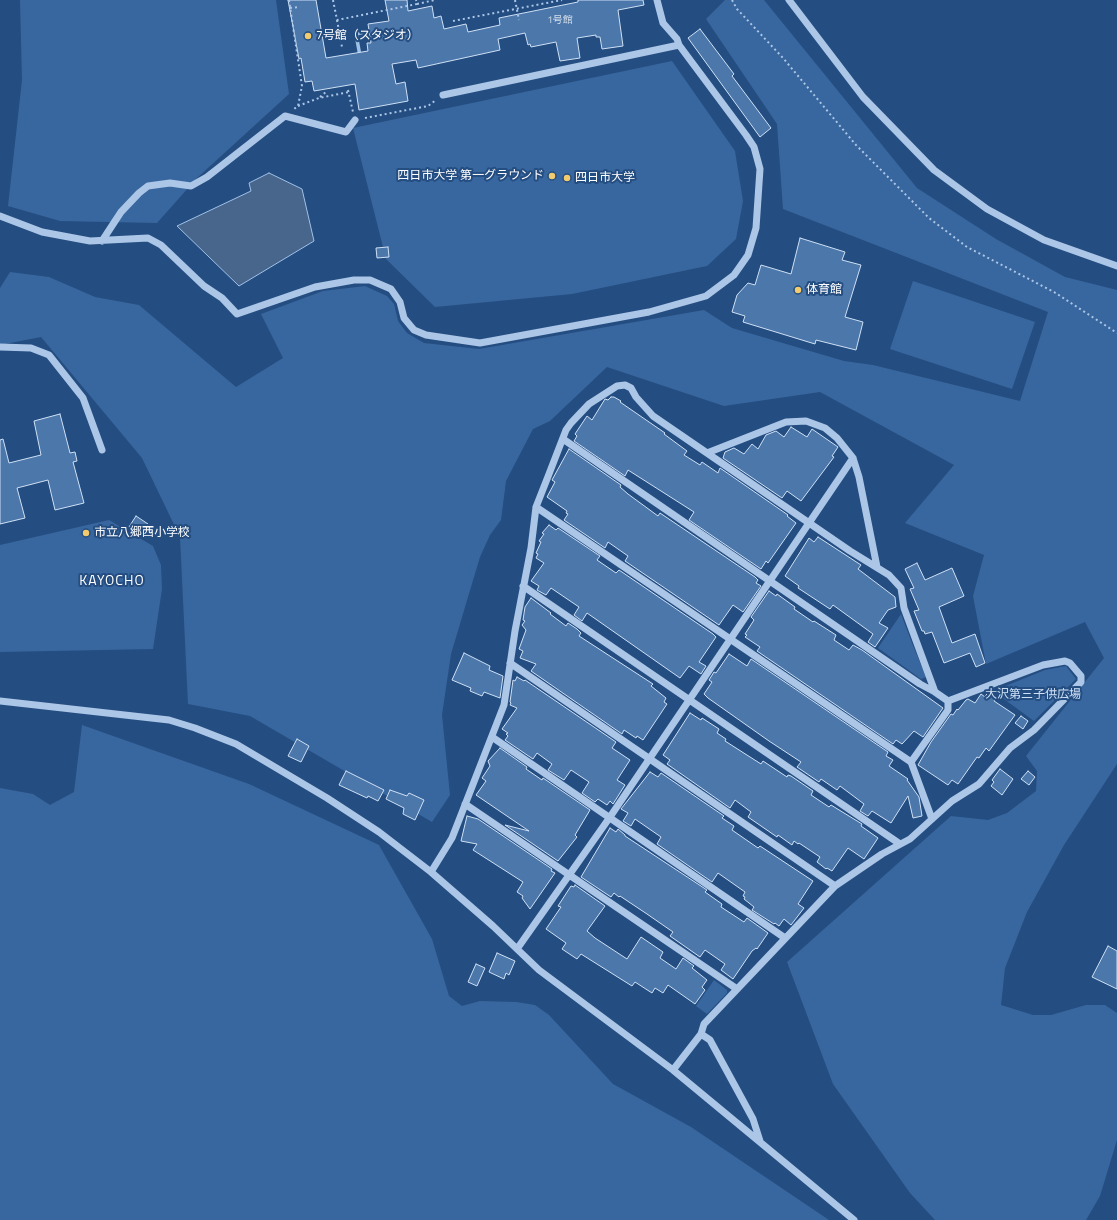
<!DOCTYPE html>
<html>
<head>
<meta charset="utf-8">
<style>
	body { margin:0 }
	canvas { display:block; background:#244d81 }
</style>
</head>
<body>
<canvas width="1117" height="1220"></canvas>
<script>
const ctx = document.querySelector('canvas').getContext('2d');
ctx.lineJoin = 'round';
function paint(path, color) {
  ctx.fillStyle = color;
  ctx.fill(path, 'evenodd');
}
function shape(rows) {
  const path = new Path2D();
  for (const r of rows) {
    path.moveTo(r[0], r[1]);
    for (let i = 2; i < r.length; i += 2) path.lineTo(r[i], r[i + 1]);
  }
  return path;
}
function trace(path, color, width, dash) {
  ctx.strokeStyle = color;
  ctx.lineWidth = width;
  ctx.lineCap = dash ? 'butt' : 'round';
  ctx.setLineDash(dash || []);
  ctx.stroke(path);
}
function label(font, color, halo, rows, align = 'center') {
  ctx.font = font + ' "Titillium Web","Noto Sans JP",sans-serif';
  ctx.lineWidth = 4;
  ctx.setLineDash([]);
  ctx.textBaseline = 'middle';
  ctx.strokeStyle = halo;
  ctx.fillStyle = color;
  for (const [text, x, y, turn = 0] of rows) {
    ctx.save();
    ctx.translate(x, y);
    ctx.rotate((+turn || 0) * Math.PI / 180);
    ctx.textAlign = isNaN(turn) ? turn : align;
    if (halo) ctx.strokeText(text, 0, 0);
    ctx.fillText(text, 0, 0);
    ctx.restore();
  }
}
paint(shape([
	[20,0,276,0,289,94,197,178,157,223,60,221,8,206,22,80],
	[725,0,764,0,917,188,996,239,1065,277,1117,290,1117,764,1064,845,1027,912,1005,968,1001,1005,1033,1015,1051,1015,1086,1005,1105,1005,1117,1013,1117,1140,1100,1196,1086,1220,935,1220,910,1193,833,1084,787,962,951,816,988,820,1007,813,1036,791,1037,771,1026,756,1104,658,1085,622,986,664,973,596,984,555,905,523,954,465,820,392,724,406,607,367,550,421,533,429,506,481,501,520,490,535,480,557,451,654,442,715,450,795,432,822,250,716,188,704,180,537,142,458,41,337,0,345,0,288,10,272,49,277,95,297,139,305,236,387,283,358,261,314,323,291,365,286,387,296,394,304,398,321,407,333,424,343,479,349,704,310,732,328,844,361,873,365,1020,401,1048,312,783,209,777,124,706,19],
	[672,61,735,151,743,201,736,239,707,266,572,294,435,307,386,259,353,128],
	[913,281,1035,322,1012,389,890,349],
	[109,520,153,546,161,565,162,589,153,649,0,652,0,545],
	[901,614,912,643,926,677,921,679,878,648],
	[1066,666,1076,679,1034,721,993,691,1045,670],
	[82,725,249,784,379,845,432,939,449,996,462,1006,480,1001,516,1002,535,1005,549,1015,613,1084,691,1127,829,1220,0,1220,0,788,33,794,50,805,74,792],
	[714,980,727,990,727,993,707,1014,696,1006]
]), '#38669e');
const water = shape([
	[269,173,302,189,314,241,239,286,177,226,251,191,249,183,269,173]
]);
paint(water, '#48668b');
trace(water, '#9fc1e8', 1);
trace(shape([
	[360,56,356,34,373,30]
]), '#9fc1e8', 3.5);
const building = shape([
	[288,0,316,0,326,58,368,51,367,43,371,43,368,24,389,21,385,0,407,0,408,11,432,6,434,18,441,16,444,29,466,24,468,32,500,25,499,18,578,2,578,0,643,0,644,5,618,10,623,46,602,49,600,37,596,37,596,35,577,38,580,58,560,61,556,42,531,47,530,44,528,45,525,33,498,39,500,50,418,68,416,60,392,64,396,84,405,82,408,101,359,110,355,84,314,91,312,81,305,82,301,58,299,59,288,0],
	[700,29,734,74,732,76,771,128,760,137,688,38,700,29],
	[800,238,845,252,842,260,861,265,845,317,863,322,856,350,816,340,815,344,743,322,745,316,732,312,737,295,748,283,755,285,761,265,791,274,800,238],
	[388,247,389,257,377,258,376,248,388,247],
	[611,397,614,397,621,401,620,402,665,433,664,434,687,451,684,455,700,465,702,462,718,473,720,468,788,515,787,516,796,523,768,563,766,561,761,569,689,520,694,512,628,470,625,476,574,441,577,436,575,434,587,416,592,420,605,399,608,400,611,397],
	[60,414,70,453,75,452,77,461,73,462,84,503,55,510,48,480,17,488,25,518,0,524,0,440,3,439,9,463,41,455,34,421,60,414],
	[791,427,807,437,812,429,838,447,832,456,834,457,801,501,787,491,782,498,723,458,725,452,734,448,744,454,752,444,758,449,766,435,776,431,784,437,791,427],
	[569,449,621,485,620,487,628,494,658,516,660,513,755,577,758,580,756,583,761,586,743,612,733,605,719,625,625,561,628,556,608,542,605,548,564,520,568,514,566,513,567,511,547,497,555,482,552,480,569,449],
	[136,516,148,524,142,535,129,527,136,516],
	[549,525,556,530,558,528,600,556,597,560,616,573,619,570,713,634,716,637,699,662,706,666,701,674,689,666,680,678,587,613,582,621,574,615,579,607,551,588,546,595,537,590,539,586,531,581,544,563,536,558,538,554,536,553,541,542,539,541,544,534,542,533,549,525],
	[818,537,861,565,858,569,895,597,896,607,888,610,879,623,888,628,875,647,868,642,873,634,833,605,830,609,798,588,799,586,785,576,809,538,814,542,818,537],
	[917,563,925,580,952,568,964,596,939,607,952,643,975,634,985,663,976,667,970,653,944,663,932,632,925,634,924,631,922,631,914,611,919,610,910,589,914,588,905,569,917,563],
	[769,591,776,596,777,594,795,607,794,609,813,622,814,621,836,635,834,640,849,650,853,645,862,650,943,708,923,737,914,731,902,744,896,740,893,744,757,651,760,647,745,637,747,635,745,634,754,620,751,617,769,591],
	[531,598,551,613,550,614,566,626,568,623,577,629,581,633,579,636,653,684,651,686,666,698,664,702,667,704,643,740,637,736,636,738,624,730,622,734,531,671,536,664,520,658,523,651,519,649,526,630,522,625,525,621,523,620,525,607,531,598],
	[464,653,490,666,489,670,503,676,500,698,484,692,482,696,470,691,471,688,452,680,464,653],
	[729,654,747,666,751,659,888,752,886,756,893,760,889,766,908,779,907,780,919,797,922,816,913,818,908,796,891,823,872,811,868,816,860,811,864,804,840,786,837,790,821,779,819,782,797,767,801,762,769,741,708,698,704,694,712,682,709,680,714,672,716,673,729,654],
	[517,677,524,681,525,680,616,742,612,748,630,760,617,780,625,785,613,804,610,801,607,805,598,799,595,802,582,793,589,782,571,770,564,780,548,770,552,764,537,753,533,759,505,740,508,736,506,734,508,733,502,729,517,708,510,705,511,703,510,702,513,680,515,681,517,677],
	[988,692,996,697,994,701,1015,715,989,751,986,748,979,758,977,757,958,784,952,780,948,785,918,765,931,742,951,714,953,715,957,709,958,710,966,700,968,699,975,703,981,694,985,697,988,692],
	[690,713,701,720,702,718,719,729,717,733,726,739,725,741,761,764,763,761,787,777,788,775,791,776,813,791,811,795,829,807,831,805,862,824,861,826,878,838,864,859,848,848,832,871,827,868,826,869,817,862,820,857,799,843,798,844,794,841,792,845,778,835,777,837,748,817,751,812,735,800,730,808,667,764,670,760,663,755,690,713],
	[1021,716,1028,721,1023,729,1015,723,1021,716],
	[297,739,309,746,301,762,288,756,297,739],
	[500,748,527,767,526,769,542,780,543,778,590,810,575,835,577,837,558,861,505,825,529,831,476,795,486,781,482,778,490,766,488,761,500,748],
	[1000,769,1013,779,1002,795,991,786,994,782,992,780,1000,769],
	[346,771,384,790,378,801,368,796,367,798,339,785,346,771],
	[1028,771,1035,777,1029,785,1021,779,1028,771],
	[650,772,658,777,661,773,724,816,722,818,734,826,732,830,758,848,760,846,813,881,798,904,804,908,791,925,784,919,779,926,775,923,774,924,752,910,754,907,744,899,745,897,743,896,745,892,718,873,712,882,657,844,661,837,635,819,631,826,623,821,628,813,621,809,650,772],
	[390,790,407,796,409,793,424,800,415,820,403,814,404,808,386,799,390,790],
	[467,816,478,819,552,869,551,871,555,873,530,909,522,898,523,896,517,892,523,882,473,850,477,844,461,841,467,816],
	[610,828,616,832,618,829,625,835,625,836,707,890,705,892,722,904,721,907,744,922,747,918,768,933,757,949,756,948,752,951,733,979,721,970,725,964,705,950,700,957,670,936,673,932,647,914,620,896,619,897,614,893,611,897,581,877,610,828],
	[575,885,605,906,587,931,595,938,627,959,641,937,663,952,660,958,676,969,683,958,694,966,692,968,707,980,702,987,705,990,695,1004,668,985,663,993,655,988,652,993,635,982,632,986,581,954,577,959,562,949,566,943,546,929,561,907,558,906,571,886,574,887,575,885],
	[1108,946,1117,951,1117,989,1092,977,1108,946],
	[497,953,515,961,509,975,506,973,504,979,489,972,497,953],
	[476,964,485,968,477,986,468,982,476,964]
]);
paint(building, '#4c77aa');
trace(building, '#cee0f5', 1);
trace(shape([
	[289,0,302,86,298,106,294,109],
	[333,0,337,20,417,4,416,0],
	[515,0,519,20],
	[732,0,737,9,783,58,856,145,929,218,967,247,1054,292,1117,333],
	[417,4,435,0],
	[290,8,300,7],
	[337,20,342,47],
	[453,21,562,0],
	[348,90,353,112],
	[320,97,327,91],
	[298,106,319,98,349,92],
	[365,118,428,106,436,100]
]), '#abc6e7', 2, [2, 3]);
trace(shape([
	[789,0,863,97,934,170,987,209,1044,240,1117,266],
	[443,95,679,45],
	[0,216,42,232,90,241,148,238,161,245,204,286,222,298,237,314,315,287,354,280,370,280,391,289,400,302,404,318,414,330,426,335,480,343,649,312,706,296,734,275,748,255,756,228,760,169,754,147,746,135,679,45,677,39,663,23,657,0],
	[102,241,121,212,139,193,148,186,170,183,191,186,207,177,285,116,346,132,355,120],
	[0,347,31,348,49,355,83,398,102,450],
	[563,439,920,684,935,692],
	[707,453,786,422,806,421,825,428,837,438,853,458,859,477,877,567],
	[536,507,911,762],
	[523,586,900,844],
	[510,663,835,886],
	[0,701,169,720,195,728,236,744,327,798,379,832,431,872,493,926,539,970,673,1070,854,1220],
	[492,737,785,938],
	[465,804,737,989],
	[932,819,911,762,948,710,948,701],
	[431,872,452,838,504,705,515,631,531,548,536,507,549,474,566,430,571,423,589,404,617,386,625,385,631,388,636,397,653,416,850,551,889,575,901,588,904,608,935,692,948,701],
	[517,949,610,817,853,458],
	[701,1034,710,1040,753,1119,760,1141],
	[673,1070,701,1034,704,1024,835,886,882,854,910,839,952,801,979,784,1010,748,1034,730,1081,682,1081,676,1070,663,1065,661,1043,665,948,701]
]), '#abc6e7', 7);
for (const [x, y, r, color] of [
	[308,36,4,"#f1cb6e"],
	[552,176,4,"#f1cb6e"],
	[567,178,4,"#f1cb6e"],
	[798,290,4,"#f1cb6e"],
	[86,533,4,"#f1cb6e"]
]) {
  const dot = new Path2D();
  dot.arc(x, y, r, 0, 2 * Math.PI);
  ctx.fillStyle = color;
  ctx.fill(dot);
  trace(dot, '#244d81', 1.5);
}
label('10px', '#d2ddea', null, [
	["1号館",560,21]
]);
label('12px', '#fff', '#244d81', [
	["7号館（スタジオ）",316,36],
	["四日市大学 第一グラウンド",544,176,"right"],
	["四日市大学",575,178],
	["体育館",806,290],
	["市立八郷西小学校",94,533]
], 'left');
label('12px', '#cee0f5', '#244d81', [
	["大沢第三子供広場",1033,695]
]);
ctx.letterSpacing = '1px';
label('14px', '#fff', '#244d81', [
	["KAYOCHO",112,582]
]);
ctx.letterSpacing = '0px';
</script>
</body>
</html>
